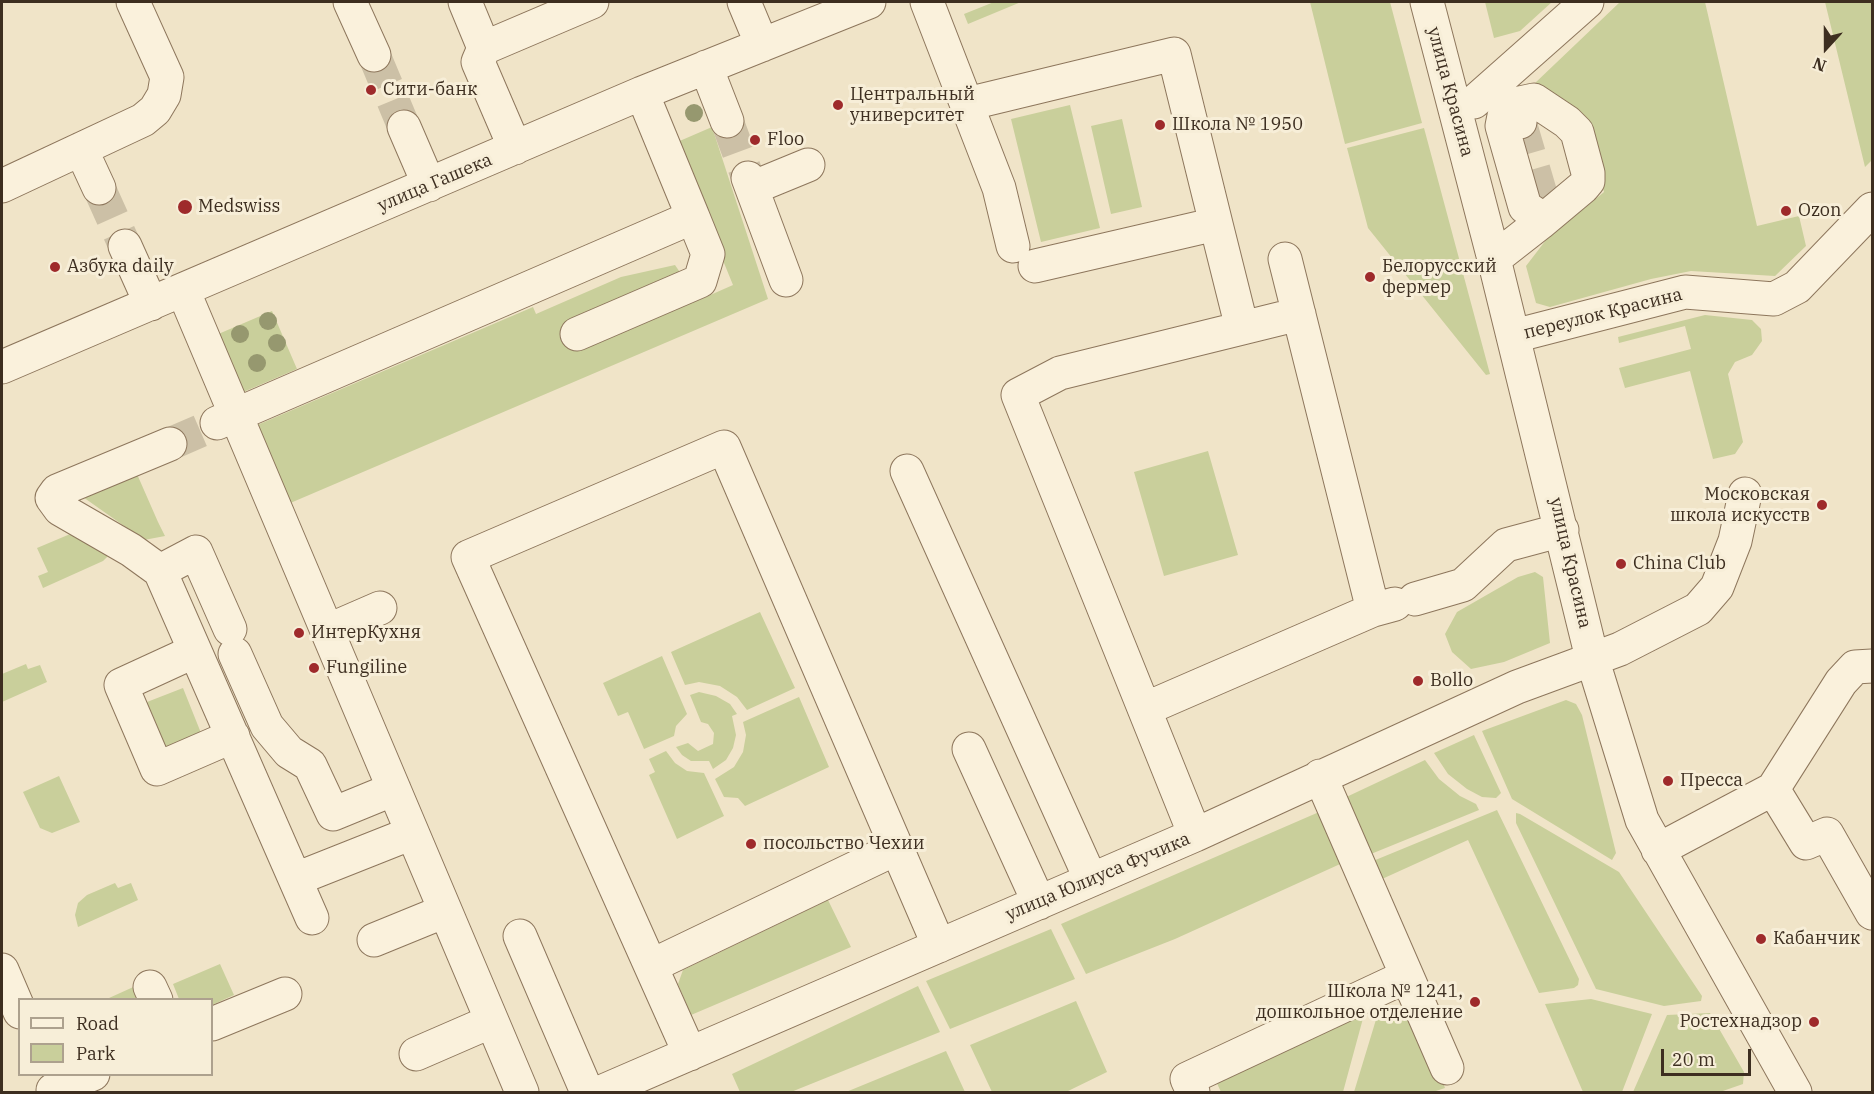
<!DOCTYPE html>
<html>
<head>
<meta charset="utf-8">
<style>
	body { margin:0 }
	#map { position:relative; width:1874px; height:1094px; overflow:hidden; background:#f0e4c8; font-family:"IBM Plex Serif",serif }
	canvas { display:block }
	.frame { position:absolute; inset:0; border:3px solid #3d2e20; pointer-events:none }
	.legend { position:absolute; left:18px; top:998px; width:195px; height:78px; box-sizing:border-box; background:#f7eed8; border:2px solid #ada18e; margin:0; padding:8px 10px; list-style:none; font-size:18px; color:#3d2e20 }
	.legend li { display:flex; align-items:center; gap:12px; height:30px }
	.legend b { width:30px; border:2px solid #ada18e }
	.north { position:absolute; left:1796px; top:18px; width:60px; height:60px; -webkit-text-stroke:4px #f7eed8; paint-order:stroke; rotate:201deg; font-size:16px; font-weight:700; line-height:24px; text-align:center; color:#3d2e20 }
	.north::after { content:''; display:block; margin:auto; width:21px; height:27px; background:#3d2e20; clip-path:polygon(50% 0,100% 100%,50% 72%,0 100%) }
	.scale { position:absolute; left:1661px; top:1049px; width:90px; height:27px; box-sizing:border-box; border:3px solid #3d2e20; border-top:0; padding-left:8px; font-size:18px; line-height:21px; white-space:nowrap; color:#3d2e20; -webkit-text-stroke:4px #f7eed8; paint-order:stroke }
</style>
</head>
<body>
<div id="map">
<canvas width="1874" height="1094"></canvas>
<div class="frame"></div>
<ul class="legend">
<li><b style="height:8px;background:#faf1dc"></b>Road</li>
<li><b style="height:16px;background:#c9cf9b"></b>Park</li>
</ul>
<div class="north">N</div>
<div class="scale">20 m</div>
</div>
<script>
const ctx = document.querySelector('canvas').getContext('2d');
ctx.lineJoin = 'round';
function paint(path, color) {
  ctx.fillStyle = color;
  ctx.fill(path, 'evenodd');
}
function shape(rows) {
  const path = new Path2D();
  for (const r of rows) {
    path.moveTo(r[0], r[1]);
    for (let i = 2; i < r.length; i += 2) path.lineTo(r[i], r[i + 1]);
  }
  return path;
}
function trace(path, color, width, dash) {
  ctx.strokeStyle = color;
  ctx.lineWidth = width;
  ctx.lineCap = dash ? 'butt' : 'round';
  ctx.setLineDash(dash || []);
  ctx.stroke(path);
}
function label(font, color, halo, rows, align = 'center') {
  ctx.font = font + ' "IBM Plex Serif",serif';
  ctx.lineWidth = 6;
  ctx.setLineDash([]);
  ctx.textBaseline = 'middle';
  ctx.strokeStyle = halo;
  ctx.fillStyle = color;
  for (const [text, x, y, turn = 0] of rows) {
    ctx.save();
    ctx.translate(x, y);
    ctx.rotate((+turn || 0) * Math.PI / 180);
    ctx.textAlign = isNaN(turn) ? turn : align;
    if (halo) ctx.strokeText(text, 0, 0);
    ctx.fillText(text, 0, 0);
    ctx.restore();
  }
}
paint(shape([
	[994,2,1021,2,968,24,964,14],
	[1310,2,1390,2,1422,123,1345,144],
	[1485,2,1552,2,1520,31,1494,38],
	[1620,2,1705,2,1757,226,1799,216,1806,246,1775,276,1691,271,1651,279,1550,307,1536,303,1526,266,1546,240,1604,192,1583,116,1534,84],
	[1825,2,1872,2,1872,160,1865,167],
	[1070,105,1100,228,1041,242,1011,119],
	[1122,119,1142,207,1111,214,1091,126],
	[712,127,768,299,288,504,255,426,533,307,536,314,621,277,675,265,699,300,733,285,675,143],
	[1424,128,1490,374,1486,375,1368,228,1347,148],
	[272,311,297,369,241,393,216,335],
	[1705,315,1752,320,1761,329,1762,341,1752,355,1735,362,1728,374,1743,442,1735,454,1713,459,1690,371,1625,388,1619,368,1691,349,1685,326,1619,343,1618,337],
	[1208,451,1238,555,1164,576,1134,472],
	[133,465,158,522,165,536,144,540,73,490],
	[75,532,110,554,103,561,43,588,38,576,48,572,37,548],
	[1535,572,1543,577,1550,643,1504,662,1471,669,1452,652,1445,634,1457,612,1518,577],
	[760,612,795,688,747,710,737,697,720,686,699,682,685,685,671,652],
	[662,656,687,714,676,726,674,736,644,749,628,712,618,716,603,683],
	[26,664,28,669,40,665,47,682,2,702,2,674],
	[183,688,201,733,166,747,147,702],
	[699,692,716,696,730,704,737,714,732,716,736,735,733,748,726,760,713,769,709,761,691,761,682,755,676,747,688,743,698,751,713,744,714,733,708,724,701,722,690,695],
	[799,697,829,767,745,806,738,798,724,797,715,779,734,767,743,752,746,735,743,722],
	[1566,700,1576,704,1582,715,1616,853,1612,860,1512,799,1482,731],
	[1474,735,1501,793,1496,798,1482,797,1467,789,1448,774,1434,753],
	[666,751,675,763,687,771,704,773,724,816,677,839,649,775,655,772,649,759],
	[1425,760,1439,779,1460,796,1476,804,1479,810,1366,856,1340,800],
	[59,776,80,822,52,833,40,828,23,792],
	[1326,809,1349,860,1175,939,1086,974,1061,924],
	[1497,810,1579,979,1578,985,1574,988,1539,993,1468,840,1382,879,1373,861],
	[1516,813,1520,814,1619,872,1702,996,1701,1001,1664,1006,1596,989,1516,823],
	[115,883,118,888,131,883,138,900,78,927,75,915,78,903,87,895],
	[828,900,851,947,691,1015,678,984,683,970],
	[1051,929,1075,979,950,1029,926,981],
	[220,964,234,995,212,1005,212,1000,179,999,173,984],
	[140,984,138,1000,110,999,109,998],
	[918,986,940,1032,791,1092,740,1092,732,1074],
	[1591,999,1652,1014,1622,1092,1583,1092,1545,1004],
	[1076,1001,1107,1072,1066,1092,992,1092,970,1045],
	[1412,1002,1445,1088,1433,1092,1354,1092,1378,1013],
	[1365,1011,1343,1092,1221,1092,1215,1079],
	[1710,1013,1744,1072,1743,1084,1720,1092,1633,1092,1667,1015],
	[946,1051,965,1092,846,1092]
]), '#c9cf9b');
trace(shape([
	[374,55,404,127],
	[727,121,748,178],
	[1520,122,1543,201],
	[99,188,125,246],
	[170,444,216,424]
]), '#ccc0a6', 33, [33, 16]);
const minor = shape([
	[350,2,374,55],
	[465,2,484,48],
	[744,2,762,45],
	[927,2,999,188,1013,246],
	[1427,2,1494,259,1592,658,1642,820,1795,1092],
	[706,67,727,121],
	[1491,88,1510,110,1504,116,1502,126,1525,207,1537,215,1540,223,1494,259],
	[1474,102,1587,2],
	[967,104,1174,54,1216,224],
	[1520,122,1510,110,1520,103,1534,100,1567,122,1577,132,1588,173,1588,181,1583,187,1540,223],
	[404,127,429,185],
	[515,148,478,62,484,48,592,2],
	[81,149,99,188],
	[748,178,786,280],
	[2,186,143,120,155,110,164,95,167,77,133,2],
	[752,188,808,165],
	[125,246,151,304],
	[1285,259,1373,610,1395,604],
	[1035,266,1216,224,1242,328],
	[183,290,522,1092],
	[577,334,700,281,708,254,693,217],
	[1514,336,1685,292,1774,299,1797,287,1872,209],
	[2,367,642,93,869,2],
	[217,423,693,217,642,93],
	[170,444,57,491,52,498,60,509,131,550,160,571,312,918],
	[907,471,1091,880],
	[160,571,196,552,230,629],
	[1415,599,1463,585,1506,545,1562,530],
	[327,631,380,608],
	[195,651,121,685,157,769,233,736],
	[235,654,267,726,289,752,310,765,333,814,394,789],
	[1145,709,1373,610],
	[969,749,1039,903],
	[1773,789,1806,843,1827,834,1872,913],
	[1195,835,1018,395,1060,373,1299,314],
	[1658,850,1773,789,1841,682,1855,667,1872,666],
	[296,879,412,833],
	[520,936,587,1092],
	[374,940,445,911],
	[651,966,897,848],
	[2,970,20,1012],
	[1407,976,1447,1068],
	[150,987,156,1000],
	[212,1024,285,994],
	[416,1054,492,1021],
	[690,1054,468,557,724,447,939,946],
	[53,1090,93,1074],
	[601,1092,1195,835,1517,687,1620,649,1698,609,1717,587,1735,541,1745,494],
	[1193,1092,1187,1079,1407,976,1320,776]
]);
trace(minor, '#8d765c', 35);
trace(minor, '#faf1dc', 33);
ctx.fillStyle = '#96986f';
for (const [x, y] of [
	[694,113],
	[268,321],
	[240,334],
	[277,343],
	[257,363]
]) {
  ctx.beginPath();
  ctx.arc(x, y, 9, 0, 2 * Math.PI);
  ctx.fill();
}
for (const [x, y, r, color] of [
	[371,90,6,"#9e2a2b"],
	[838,105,6,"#9e2a2b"],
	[1160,125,6,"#9e2a2b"],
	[755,140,6,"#9e2a2b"],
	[185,207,8,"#9e2a2b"],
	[1786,211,6,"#9e2a2b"],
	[55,267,6,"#9e2a2b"],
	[1370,277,6,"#9e2a2b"],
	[1822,505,6,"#9e2a2b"],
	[1621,564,6,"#9e2a2b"],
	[299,633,6,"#9e2a2b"],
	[314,668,6,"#9e2a2b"],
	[1418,681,6,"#9e2a2b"],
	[1668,781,6,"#9e2a2b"],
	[751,844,6,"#9e2a2b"],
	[1761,939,6,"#9e2a2b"],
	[1475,1002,6,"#9e2a2b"],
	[1814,1022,6,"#9e2a2b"]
]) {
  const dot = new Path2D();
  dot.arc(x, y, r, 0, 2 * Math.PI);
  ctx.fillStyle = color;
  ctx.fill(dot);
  trace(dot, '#f7eed8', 2);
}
label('18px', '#3d2e20', '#f7eed8', [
	["Сити-банк",383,90],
	["Центральный",850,95],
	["университет",850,116],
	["Школа № 1950",1172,125],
	["Floo",767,140],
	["Medswiss",198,207],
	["Ozon",1798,211],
	["Азбука daily",67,267],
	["Белорусский",1382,267],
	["фермер",1382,288],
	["Московская",1810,495,"right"],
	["школа искусств",1810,516,"right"],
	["China Club",1633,564],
	["ИнтерКухня",311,633],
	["Fungiline",326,668],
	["Bollo",1430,681],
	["Пресса",1680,781],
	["посольство Чехии",763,844],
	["Кабанчик",1773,939],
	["Школа № 1241,",1463,992,"right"],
	["дошкольное отделение",1463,1013,"right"],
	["Ростехнадзор",1802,1022,"right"]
], 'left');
label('18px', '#3d2e20', '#f7eed8', [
	["улица Красина",1450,92,75],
	["улица Гашека",435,183,-23],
	["переулок Красина",1603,314,-14],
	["улица Красина",1570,563,77],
	["улица Юлиуса Фучика",1098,877,-23]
]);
</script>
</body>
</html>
